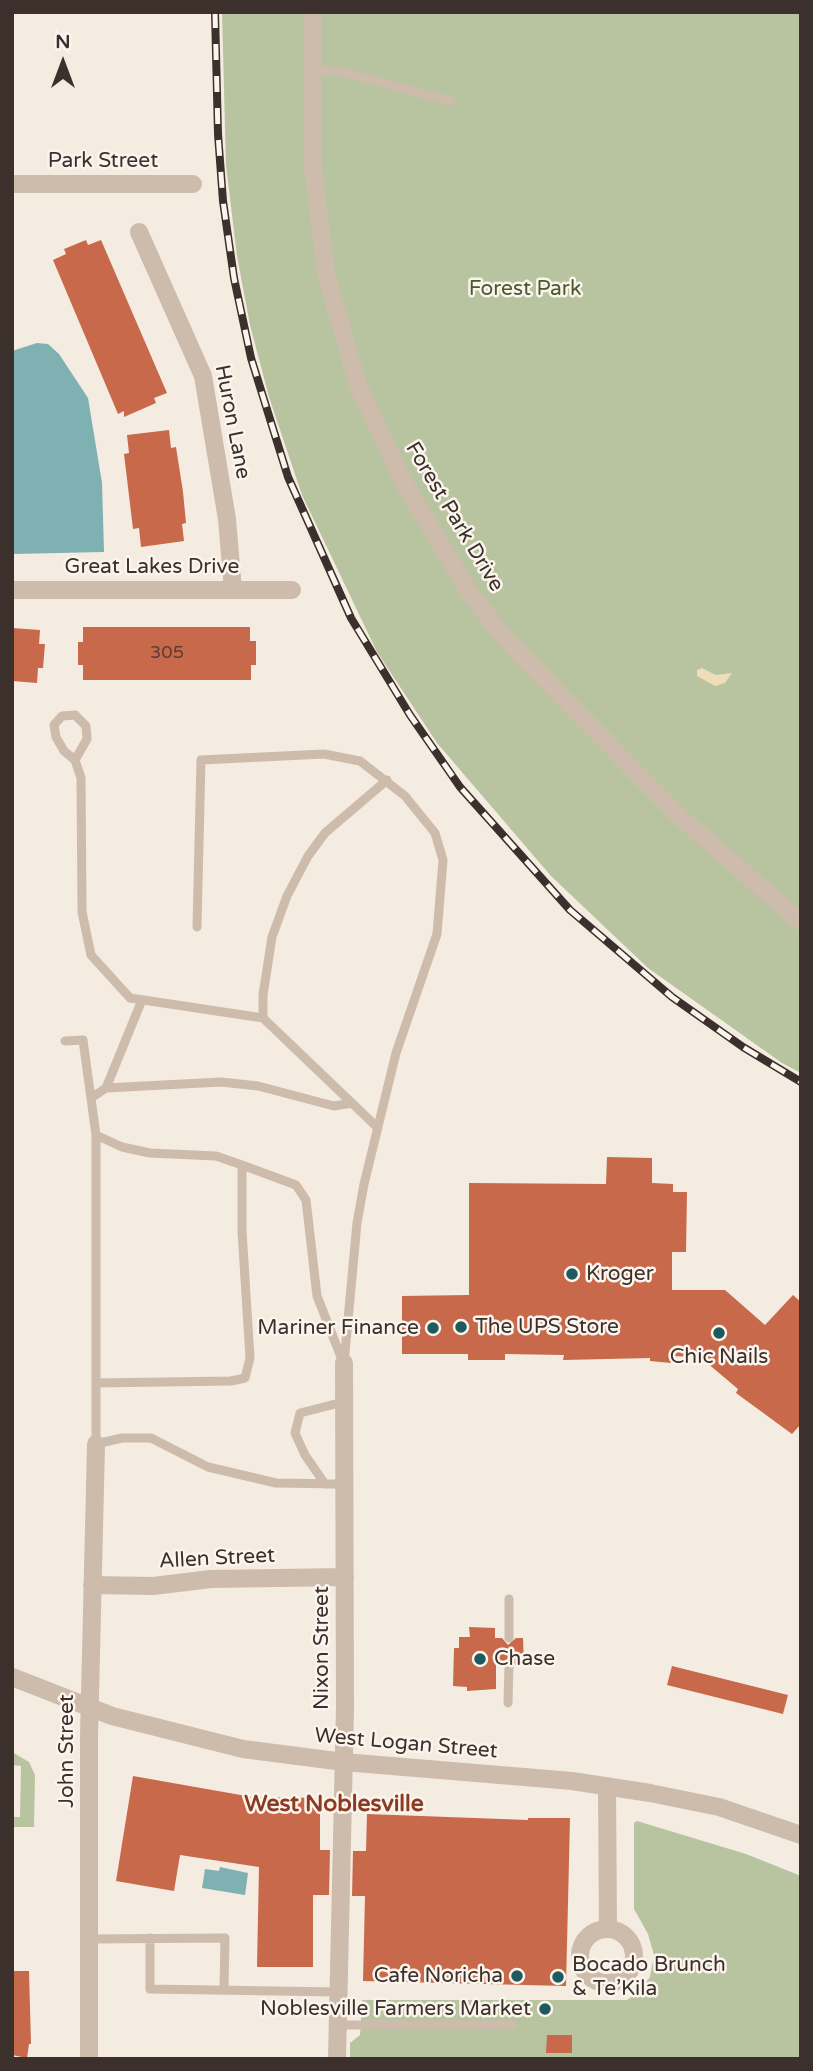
<!DOCTYPE html>
<html>
<head>
<meta charset="utf-8">
<style>
	body { margin:0 }
	#map { position:relative; width:813px; height:2071px; overflow:hidden; background:#f4ebe1; font-family:"Varela Round",sans-serif }
	canvas { display:block }
	.frame { position:absolute; inset:0; border:14px solid #3b302b; pointer-events:none }
	.north { position:absolute; left:28px; top:28px; width:70px; height:70px; -webkit-text-stroke:5px #fbf5ee; paint-order:stroke; rotate:0deg; font-size:19px; font-weight:700; line-height:28px; text-align:center; color:#3b302b }
	.north::after { content:''; display:block; margin:auto; width:24px; height:32px; background:#3b302b; clip-path:polygon(50% 0,100% 100%,50% 72%,0 100%) }
</style>
</head>
<body>
<div id="map">
<canvas width="813" height="2071"></canvas>
<div class="frame"></div>
<div class="north">N</div>
</div>
<script>
const ctx = document.querySelector('canvas').getContext('2d');
ctx.lineJoin = 'round';
function paint(path, color) {
  ctx.fillStyle = color;
  ctx.fill(path, 'evenodd');
}
function shape(rows) {
  const path = new Path2D();
  for (const r of rows) {
    if (r.length === 3) {
      path.moveTo(r[0] + r[2], r[1]);
      path.arc(r[0], r[1], r[2], 0, 2 * Math.PI);
      continue;
    }
    path.moveTo(r[0], r[1]);
    for (let i = 2; i < r.length; i += 2) path.lineTo(r[i], r[i + 1]);
  }
  return path;
}
function trace(path, color, width, dash) {
  ctx.strokeStyle = color;
  ctx.lineWidth = width;
  ctx.lineCap = dash ? 'butt' : 'round';
  ctx.setLineDash(dash || []);
  ctx.stroke(path);
}
function label(font, color, halo, rows, align = 'center') {
  ctx.font = font + ' "Varela Round",sans-serif';
  ctx.lineWidth = 5;
  ctx.setLineDash([]);
  ctx.textBaseline = 'middle';
  ctx.strokeStyle = halo;
  ctx.fillStyle = color;
  for (const [text, x, y, turn = 0] of rows) {
    ctx.save();
    ctx.translate(x, y);
    ctx.rotate((+turn || 0) * Math.PI / 180);
    ctx.textAlign = isNaN(turn) ? turn : align;
    if (halo) ctx.strokeText(text, 0, 0);
    ctx.fillText(text, 0, 0);
    ctx.restore();
  }
}
paint(shape([
	[222,12,801,12,801,1073,782,1063,648,968,551,876,437,743,377,652,302,495,269,397,250,325,237,256,226,165],
	[12,1752,29,1762,35,1775,34,1827,12,1827,12,1817,20,1817,21,1766,12,1765],
	[637,1821,746,1854,801,1876,801,2059,350,2059,350,2043,360,2035,362,2000,627,2000,639,1992,650,1977,654,1955,648,1934,634,1909,634,1823]
]), '#b8c4a0');
paint(shape([
	[702,668,716,675,732,673,725,683,715,686,697,676,697,670]
]), '#efdcb8');
paint(shape([
	[37,343,48,344,59,354,88,398,102,483,104,552,12,554,12,351],
	[220,1867,248,1873,245,1895,202,1888,205,1869,219,1871]
]), '#7fb0b2');
paint(shape([
	[86,240,88,245,101,240,167,393,154,398,156,403,124,417,124,411,118,414,53,260,66,254,64,249],
	[169,430,171,448,176,447,183,492,186,523,182,524,184,541,141,547,139,528,133,529,124,454,129,453,127,435],
	[83,627,250,627,250,641,256,641,256,665,251,665,251,680,83,680,83,665,78,665,78,642,83,642],
	[12,628,40,630,39,644,45,644,43,668,38,668,37,683,12,681],
	[607,1157,652,1158,652,1183,673,1184,673,1192,687,1192,686,1252,672,1252,672,1290,725,1290,765,1325,793,1295,801,1302,801,1424,792,1434,736,1393,738,1389,700,1357,671,1356,671,1363,650,1361,650,1358,563,1360,564,1355,505,1354,505,1360,468,1360,468,1354,402,1354,402,1296,469,1295,469,1183,606,1184],
	[469,1627,495,1628,495,1638,502,1638,508,1645,516,1638,523,1638,524,1665,516,1665,508,1658,502,1665,496,1665,496,1689,467,1691,467,1687,453,1686,454,1648,459,1648,459,1637,470,1637],
	[672,1666,788,1695,783,1714,667,1685],
	[133,1776,252,1797,320,1798,320,1850,330,1850,329,1895,313,1895,313,1967,257,1967,259,1867,180,1855,174,1891,116,1881],
	[367,1814,528,1820,528,1818,570,1818,566,1986,363,1981,365,1896,352,1896,353,1851,366,1851],
	[12,1971,29,1971,31,2044,29,2044,27,2058,12,2055],
	[547,2035,572,2035,572,2053,546,2053]
]), '#c8694b');
trace(shape([
	[311,69,341,72,451,101],
	[75,760,87,739,86,726,75,715,62,716,54,725,56,737,64,751,75,760,81,778,82,912,91,955,130,998,263,1018],
	[197,927,201,760,324,754,360,761,405,796,435,833,443,860,437,934,396,1053,364,1184,357,1223,344,1363],
	[65,1041,83,1040,96,1135,96,1444,122,1438,151,1438,208,1467,276,1483,343,1484],
	[106,1088,142,1000],
	[91,1098,106,1088,221,1082,258,1086,334,1106,352,1103],
	[378,1128,263,1018,263,995,272,937,287,896,308,856,325,833,387,780],
	[242,1165,296,1185,306,1200,317,1296,343,1362],
	[96,1383,231,1381,245,1378,250,1358,242,1231,242,1165,216,1156,150,1153,122,1147,96,1135],
	[325,1484,305,1455,295,1433,300,1413,343,1402],
	[509,1638,509,1599],
	[508,1703,509,1665],
	[150,1938,150,1989,339,1992],
	[88,1939,225,1938,224,1989],
	[339,2025,512,2025]
]), '#cdbbac', 9);
trace(shape([
	[312,12,313,167,326,273,358,385,405,485,470,593,507,641,681,818,801,922],
	[12,184,193,184],
	[139,232,203,376,227,519,233,590],
	[12,590,292,590],
	[92,1585,153,1586,211,1579,345,1577],
	[607,1786,608,1929],
	[607,1956,27],
	[89,2059,89,1737,96,1444],
	[337,2059,345,1708,344,1363]
]), '#cdbbac', 18);
trace(shape([
	[12,1677,112,1716,243,1749,344,1762,572,1781,650,1793,719,1807,801,1835]
]), '#cdbbac', 18);
const rail = shape([
	[215,12,218,134,223,201,234,278,251,358,288,477,351,618,410,715,460,787,570,910,672,997,743,1047,801,1082]
]);
trace(rail, '#3b302b', 8);
trace(rail, '#fbf5ee', 5, [16]);
for (const [x, y, r, color] of [
	[572,1274,7,"#1f5a5e"],
	[461,1327,7,"#1f5a5e"],
	[433,1328,7,"#1f5a5e"],
	[719,1333,7,"#1f5a5e"],
	[480,1659,7,"#1f5a5e"],
	[517,1976,7,"#1f5a5e"],
	[558,1977,7,"#1f5a5e"],
	[545,2009,7,"#1f5a5e"]
]) {
  const dot = new Path2D();
  dot.arc(x, y, r, 0, 2 * Math.PI);
  ctx.fillStyle = color;
  ctx.fill(dot);
  trace(dot, '#fbf5ee', 2.5);
}
label('18px', '#5e3e33', null, [
	["305",167,653]
]);
label('21px', '#3b302b', '#fbf5ee', [
	["Park Street",103,161],
	["Huron Lane",232,422,79],
	["Forest Park Drive",454,517,59],
	["Great Lakes Drive",152,567],
	["Allen Street",217,1559,-3],
	["Nixon Street",322,1648,-90],
	["West Logan Street",406,1744,5],
	["John Street",67,1751,-90]
]);
label('21px', '#4a5a2e', '#fbf5ee', [
	["Forest Park",525,289]
]);
label('21px', '#3b302b', '#fbf5ee', [
	["Kroger",586,1274],
	["The UPS Store",475,1327],
	["Mariner Finance",419,1328,"right"],
	["Chic Nails",719,1357,"center"],
	["Chase",494,1659],
	["Bocado Brunch",572,1965],
	["& Te’Kila",572,1989],
	["Cafe Noricha",503,1976,"right"],
	["Noblesville Farmers Market",531,2009,"right"]
], 'left');
label('bold 23px', '#8c3b22', '#fbf5ee', [
	["West Noblesville",334,1805]
]);
</script>
</body>
</html>
